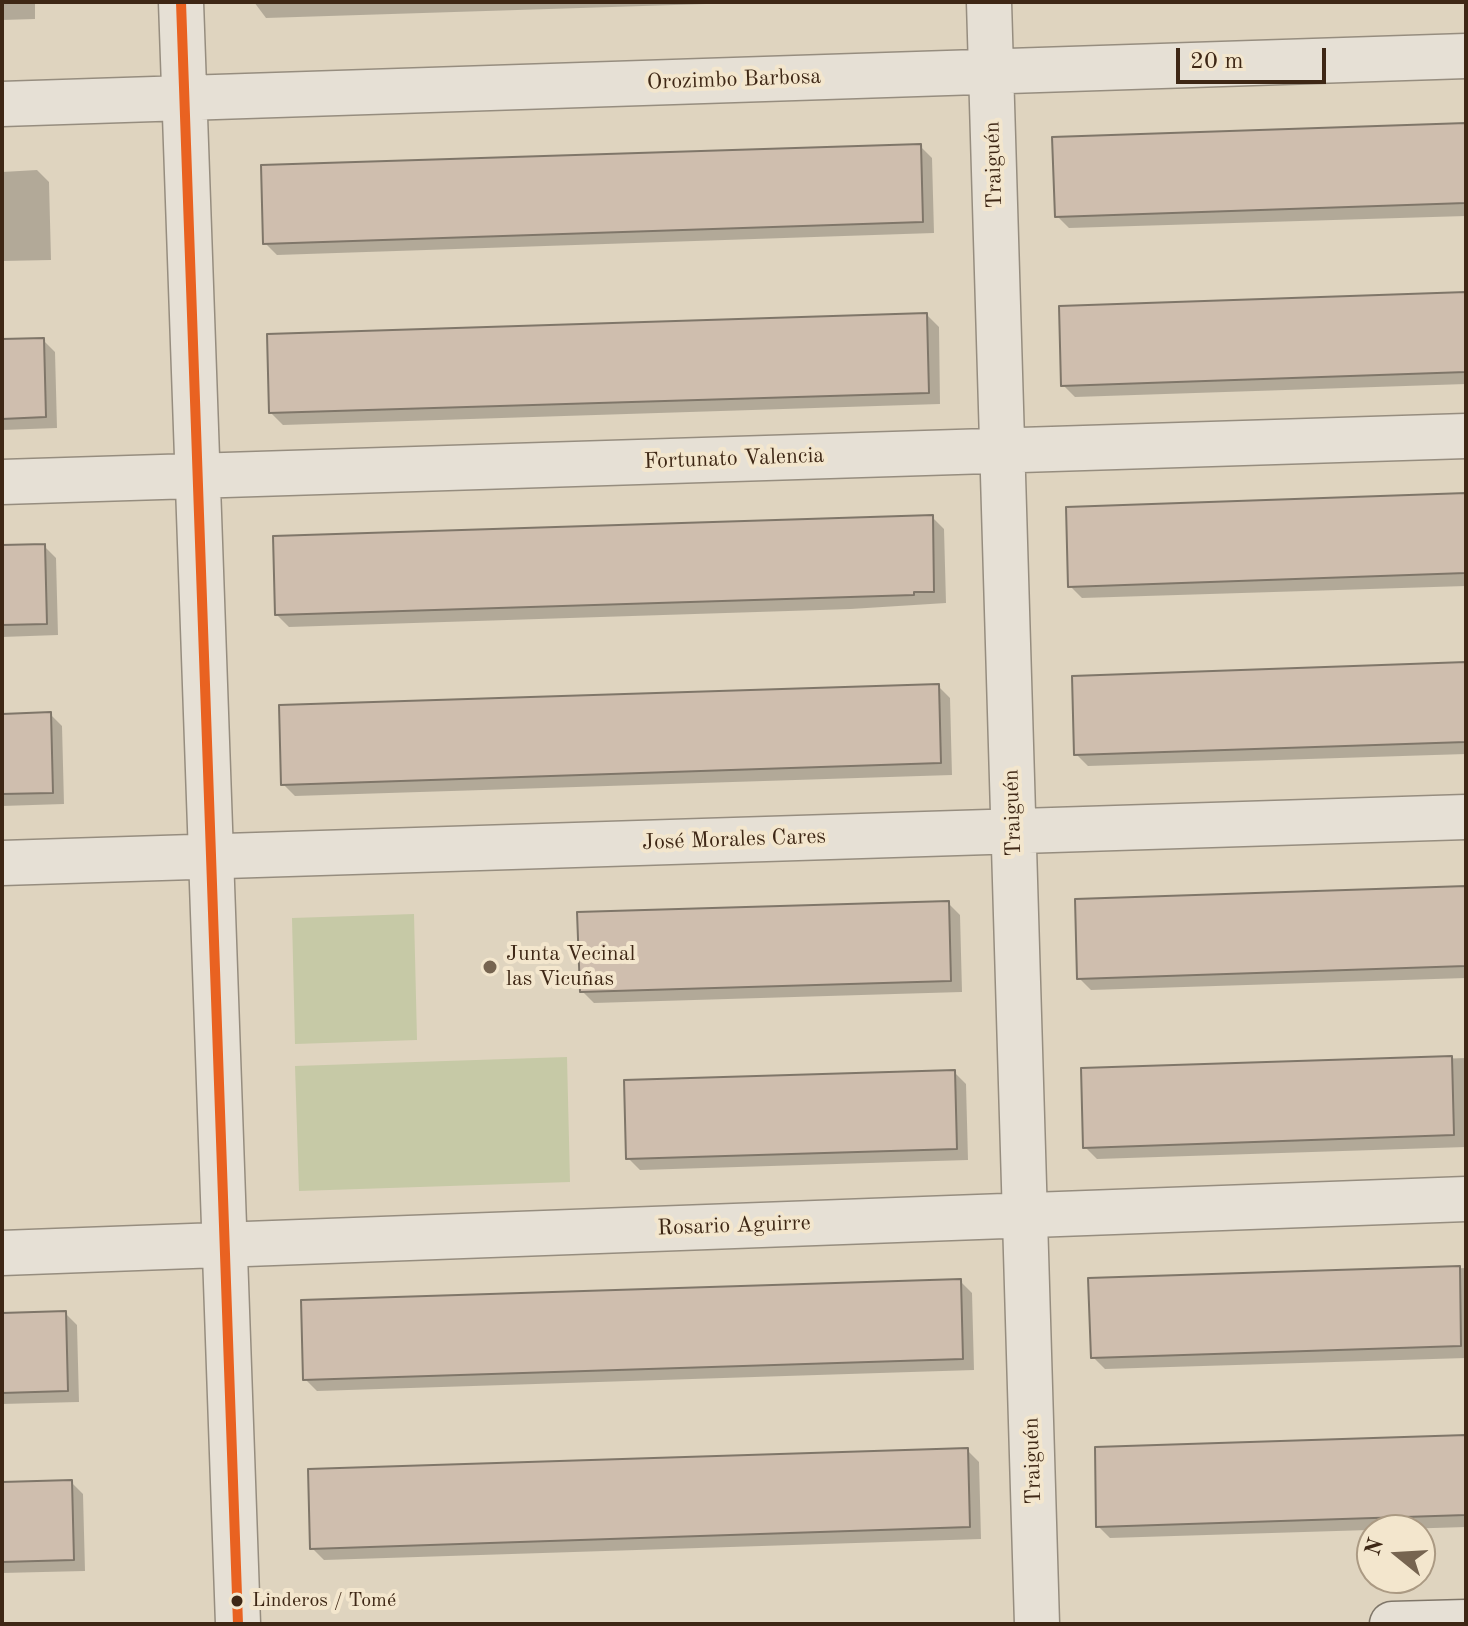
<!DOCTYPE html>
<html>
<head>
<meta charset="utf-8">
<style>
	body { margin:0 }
	#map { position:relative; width:1468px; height:1626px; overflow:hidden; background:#dfd4bf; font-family:"Old Standard TT",serif }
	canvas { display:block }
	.frame { position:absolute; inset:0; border:4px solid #3e2715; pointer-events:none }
	.north { position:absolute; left:1356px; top:1514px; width:80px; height:80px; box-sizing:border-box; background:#f3e6cd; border:2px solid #ab9a83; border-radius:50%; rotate:288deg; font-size:22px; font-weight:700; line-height:32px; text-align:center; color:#3e2715 }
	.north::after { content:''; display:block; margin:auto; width:28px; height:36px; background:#766450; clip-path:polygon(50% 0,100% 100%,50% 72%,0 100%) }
	.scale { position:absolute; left:1176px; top:48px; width:150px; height:36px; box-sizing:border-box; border:4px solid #3e2715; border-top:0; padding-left:10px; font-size:24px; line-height:28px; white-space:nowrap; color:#3e2715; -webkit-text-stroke:6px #f3e6cd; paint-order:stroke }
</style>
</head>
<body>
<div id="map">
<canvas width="1468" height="1626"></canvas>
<div class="frame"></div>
<div class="north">N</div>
<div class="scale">20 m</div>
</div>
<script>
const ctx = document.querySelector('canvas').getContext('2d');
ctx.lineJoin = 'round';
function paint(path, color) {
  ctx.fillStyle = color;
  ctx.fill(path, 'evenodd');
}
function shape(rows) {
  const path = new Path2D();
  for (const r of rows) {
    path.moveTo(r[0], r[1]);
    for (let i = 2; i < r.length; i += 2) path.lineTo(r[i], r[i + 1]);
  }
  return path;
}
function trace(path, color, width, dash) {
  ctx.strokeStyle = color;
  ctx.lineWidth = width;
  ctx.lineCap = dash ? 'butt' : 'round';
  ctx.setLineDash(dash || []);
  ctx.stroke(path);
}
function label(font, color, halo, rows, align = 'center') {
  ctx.font = font + ' "Old Standard TT",serif';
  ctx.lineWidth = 8;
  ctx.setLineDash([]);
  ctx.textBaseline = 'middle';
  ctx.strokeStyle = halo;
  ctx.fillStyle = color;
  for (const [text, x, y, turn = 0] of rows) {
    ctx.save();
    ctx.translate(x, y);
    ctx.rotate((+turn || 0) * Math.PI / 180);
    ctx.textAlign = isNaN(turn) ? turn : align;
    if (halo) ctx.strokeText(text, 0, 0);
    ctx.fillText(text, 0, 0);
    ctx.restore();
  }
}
paint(shape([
	[414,914,417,1040,295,1044,292,918],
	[567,1057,570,1182,299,1191,295,1066]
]), '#c6c9a6');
paint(shape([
	[2,2,35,2,35,19,2,20],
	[254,2,769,2,266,18],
	[1466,126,1466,216,1069,228,1057,216],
	[920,146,932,158,934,233,277,255,265,243],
	[37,170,49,182,51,260,2,261,2,172],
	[1466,295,1466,384,1075,397,1063,385],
	[927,315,939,327,940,404,283,425,271,413],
	[43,340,55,352,57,428,2,430,2,341],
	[1466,496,1466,586,1082,598,1070,586],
	[932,517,944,529,946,603,851,609,289,627,277,615],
	[44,546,56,558,58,635,2,637,2,547],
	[1466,665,1466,754,1088,766,1076,754],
	[938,686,950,698,952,775,295,796,283,784],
	[50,714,62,726,64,804,2,806,2,716],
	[1466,889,1466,978,1091,990,1079,978],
	[948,903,960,915,962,992,594,1003,582,991],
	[1466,1058,1466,1147,1097,1159,1085,1147,1083,1070],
	[954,1072,966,1084,968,1160,640,1170,628,1158],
	[1466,1268,1466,1358,1105,1369,1093,1357,1090,1280],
	[960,1281,972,1293,974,1370,317,1391,305,1379],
	[65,1313,77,1325,79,1402,2,1404,2,1315],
	[1466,1437,1466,1527,1110,1538,1098,1526],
	[967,1450,979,1462,981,1539,324,1560,312,1548],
	[71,1482,83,1494,85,1571,2,1573,2,1484]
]), '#0003');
const building = shape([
	[1466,123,1466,203,1055,217,1052,137,1466,123],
	[921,144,923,222,263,244,261,165,921,144],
	[1466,292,1466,372,1061,386,1059,306,1466,292],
	[927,313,929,393,269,413,267,334,927,313],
	[44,338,46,417,2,419,2,339,44,338],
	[1466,493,1466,573,1068,587,1066,507,1466,493],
	[933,515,934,592,914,592,914,595,275,615,273,536,933,515],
	[45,544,47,624,2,625,2,545,45,544],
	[1466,662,1466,742,1074,755,1072,676,1466,662],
	[939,684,941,763,281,785,279,705,939,684],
	[51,712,53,793,2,794,2,714,51,712],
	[1466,886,1466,966,1077,979,1075,899,1466,886],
	[949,901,951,981,580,992,577,912,949,901],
	[1452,1056,1454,1135,1083,1148,1081,1068,1452,1056],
	[955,1070,957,1149,626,1159,624,1080,955,1070],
	[1460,1266,1461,1346,1091,1358,1088,1278,1460,1266],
	[961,1279,963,1359,303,1380,301,1300,961,1279],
	[66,1311,68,1391,2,1393,2,1313,66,1311],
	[1466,1435,1466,1515,1096,1527,1095,1447,1466,1435],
	[968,1448,970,1527,310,1549,308,1469,968,1448],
	[72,1480,74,1560,2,1562,2,1482,72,1480]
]);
paint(building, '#cfbeae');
trace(building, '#7f7669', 2);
const street = shape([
	[181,2,238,1624],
	[989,2,1037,1624],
	[2,104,1466,56],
	[2,482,1466,436],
	[2,863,1466,817],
	[2,1253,1466,1199]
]);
const secondary = shape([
	[1392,1624,1466,1622]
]);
trace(street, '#968d7f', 47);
trace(secondary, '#7f7669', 47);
trace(street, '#e6e0d5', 44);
trace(secondary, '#e6e0d5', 44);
trace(shape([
	[181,2,238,1624]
]), '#e96221', 10);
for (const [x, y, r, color] of [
	[490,967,8,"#766450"],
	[237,1601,7,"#3e2715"]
]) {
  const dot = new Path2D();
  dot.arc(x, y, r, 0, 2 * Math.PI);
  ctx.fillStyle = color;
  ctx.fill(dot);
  trace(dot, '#f3e6cd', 3);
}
label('20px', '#3e2715', '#f3e6cd', [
	["Linderos / Tomé",252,1601]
], 'left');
label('22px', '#3e2715', '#f3e6cd', [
	["Orozimbo Barbosa",734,80,-2],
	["Traiguén",994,165,-92],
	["Fortunato Valencia",734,459,-2],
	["Traiguén",1013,813,-92],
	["José Morales Cares",734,840,-2],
	["Rosario Aguirre",734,1226,-2],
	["Traiguén",1033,1461,-92]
]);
label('22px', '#3e2715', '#f3e6cd', [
	["Junta Vecinal",506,954],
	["las Vicuñas",506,979]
], 'left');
</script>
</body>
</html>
